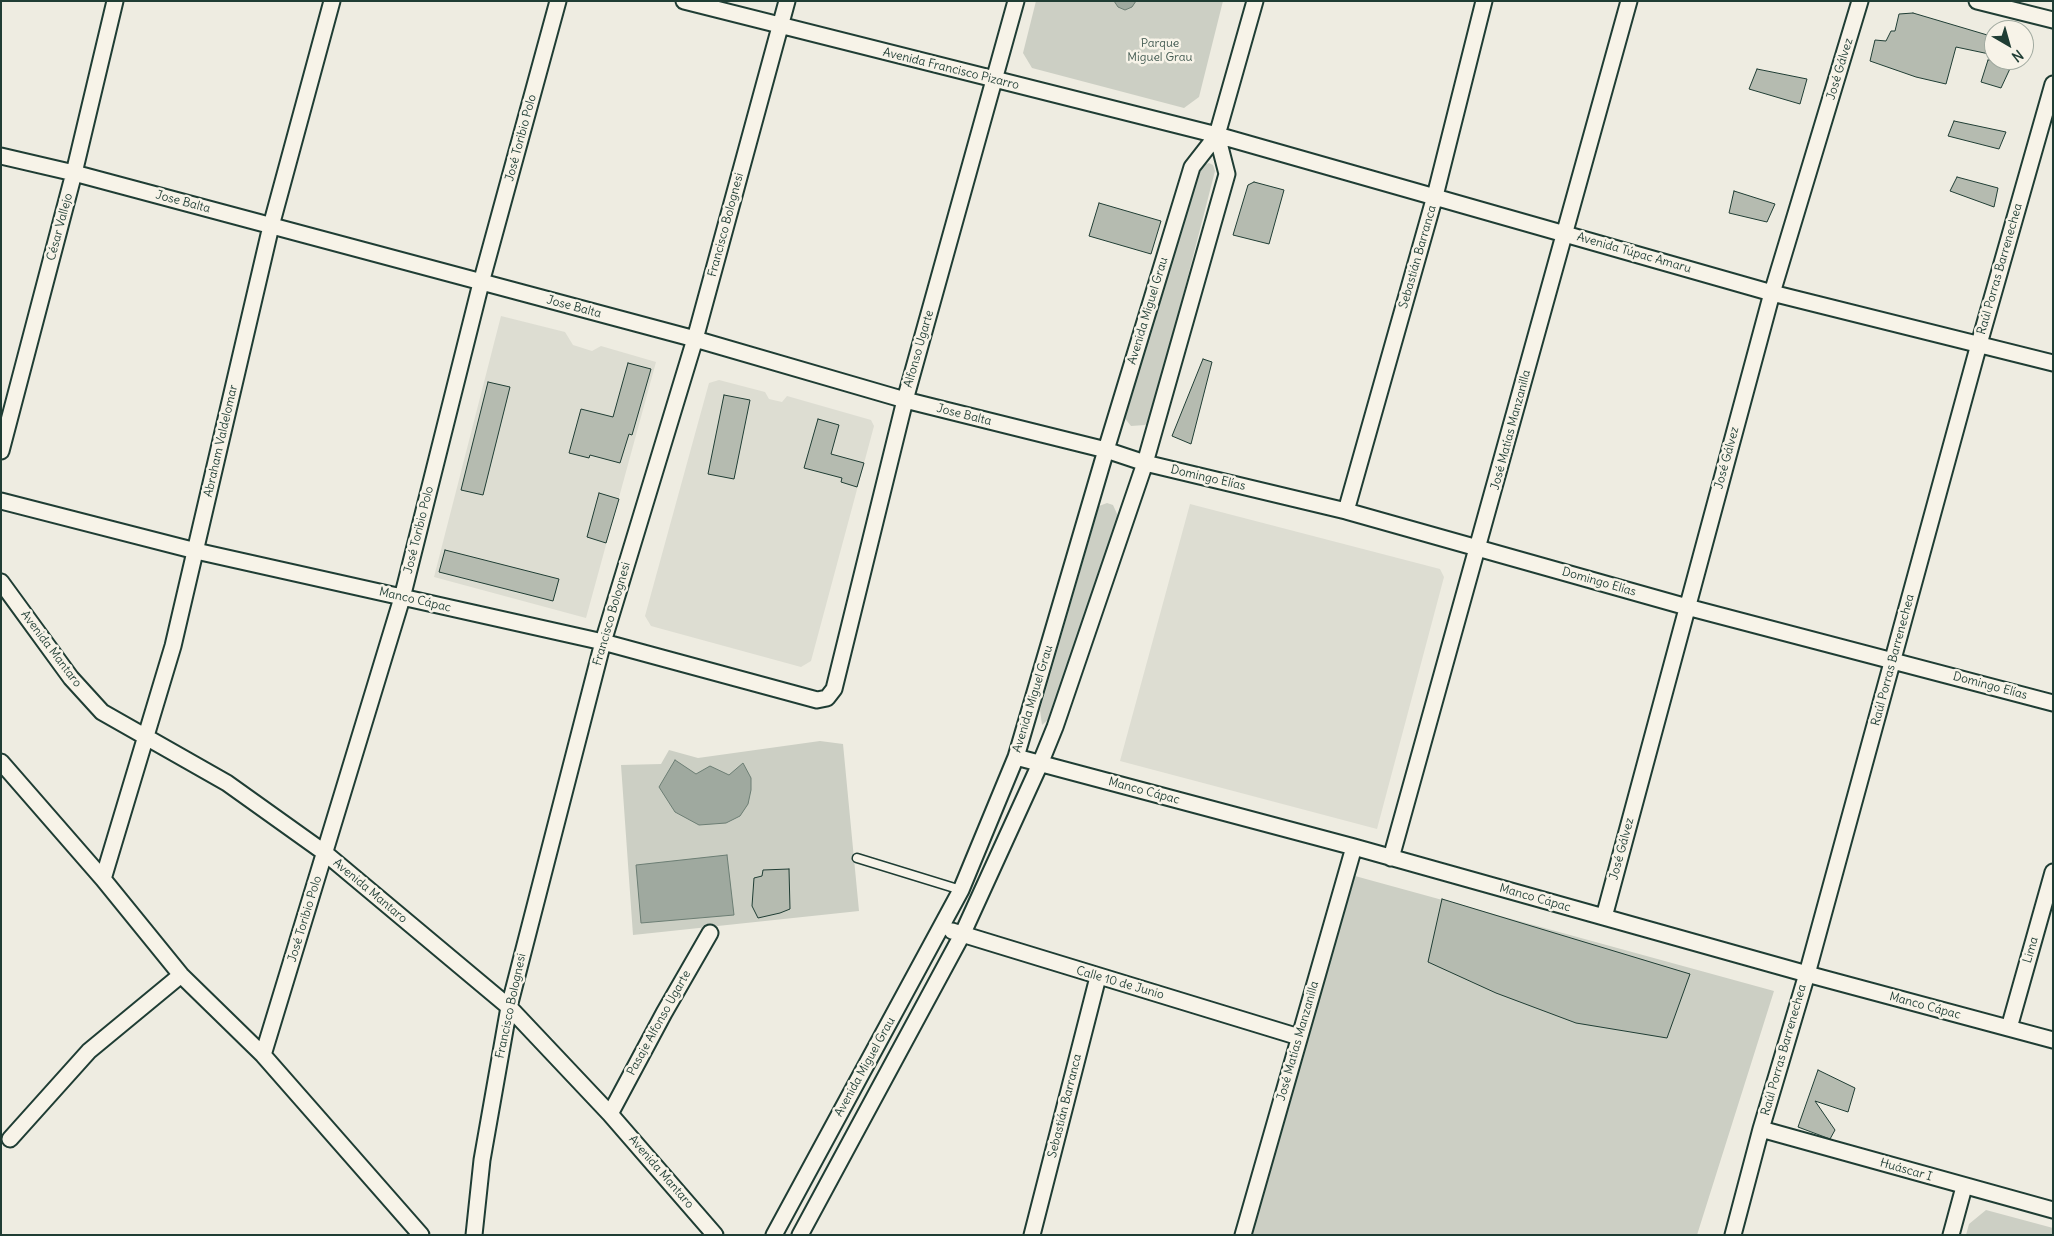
<!DOCTYPE html>
<html>
<head>
<meta charset="utf-8">
<style>
	body { margin:0 }
	#map { position:relative; width:2054px; height:1236px; overflow:hidden; background:#eeece1; font-family:Delius,sans-serif }
	canvas { display:block }
	.frame { position:absolute; inset:0; border:2px solid #1f3d34; pointer-events:none }
	.north { position:absolute; left:1984px; top:20px; width:50px; height:50px; box-sizing:border-box; background:#f7f3e8; border:1px solid #a1aaa0; border-radius:50%; rotate:142deg; font-size:14px; font-weight:700; line-height:20px; text-align:center; color:#1f3d34 }
	.north::after { content:''; display:block; margin:auto; width:18px; height:22px; background:#1f3d34; clip-path:polygon(50% 0,100% 100%,50% 72%,0 100%) }
</style>
</head>
<body>
<div id="map">
<canvas width="2054" height="1236"></canvas>
<div class="frame"></div>
<div class="north">N</div>
</div>
<script>
const ctx = document.querySelector('canvas').getContext('2d');
ctx.lineJoin = 'round';
function paint(path, color) {
  ctx.fillStyle = color;
  ctx.fill(path, 'evenodd');
}
function shape(rows) {
  const path = new Path2D();
  for (const r of rows) {
    path.moveTo(r[0], r[1]);
    for (let i = 2; i < r.length; i += 2) path.lineTo(r[i], r[i + 1]);
  }
  return path;
}
function trace(path, color, width, dash) {
  ctx.strokeStyle = color;
  ctx.lineWidth = width;
  ctx.lineCap = dash ? 'butt' : 'round';
  ctx.setLineDash(dash || []);
  ctx.stroke(path);
}
function label(font, color, halo, rows, align = 'center') {
  ctx.font = font + ' Delius,sans-serif';
  ctx.lineWidth = 5;
  ctx.setLineDash([]);
  ctx.textBaseline = 'middle';
  ctx.strokeStyle = halo;
  ctx.fillStyle = color;
  for (const [text, x, y, turn = 0] of rows) {
    ctx.save();
    ctx.translate(x, y);
    ctx.rotate((+turn || 0) * Math.PI / 180);
    ctx.textAlign = isNaN(turn) ? turn : align;
    if (halo) ctx.strokeText(text, 0, 0);
    ctx.fillText(text, 0, 0);
    ctx.restore();
  }
}
paint(shape([
	[501,316,565,332,573,345,592,351,601,346,656,362,586,618,434,577],
	[719,380,765,392,769,399,782,402,787,396,871,420,874,426,811,661,801,667,651,626,645,616,709,383],
	[1190,504,1440,569,1444,577,1377,829,1120,761]
]), '#ddddd2');
paint(shape([
	[1036,1,1223,1,1199,97,1184,108,1032,68,1023,53],
	[1209,163,1213,165,1215,171,1151,420,1145,425,1131,426,1123,416,1200,166],
	[1107,503,1113,505,1118,516,1051,717,1042,725,1040,710,1099,506],
	[820,741,843,744,859,911,633,935,621,765,661,764,669,750,698,758],
	[1355,876,1774,991,1697,1235,1251,1235],
	[1986,1210,2053,1228,2053,1235,1966,1235,1969,1224]
]), '#cccfc4');
const water = shape([
	[1114,1,1136,1,1132,7,1125,10,1118,7,1114,1],
	[675,760,696,774,710,766,729,775,743,763,751,778,751,790,748,804,740,816,726,823,699,825,675,812,659,787,675,760],
	[727,855,734,915,641,923,636,865,727,855]
]);
paint(water, '#9fa99f');
trace(water, '#6c7e74', 1);
const building = shape([
	[1913,13,1994,37,1994,55,1956,47,1946,84,1916,77,1870,61,1875,40,1886,41,1891,31,1895,31,1899,14,1913,13],
	[1988,60,2014,60,2001,88,1981,82,1988,60],
	[1757,69,1807,79,1800,104,1749,89,1757,69],
	[1954,121,2006,132,1999,149,1948,136,1954,121],
	[1957,177,1998,188,1994,207,1950,191,1957,177],
	[1254,182,1284,190,1269,244,1233,235,1248,185,1254,182],
	[1734,191,1775,204,1767,222,1729,213,1734,191],
	[1099,203,1161,221,1151,254,1089,236,1099,203],
	[1203,359,1212,362,1191,444,1172,436,1203,359],
	[628,363,651,369,632,435,629,434,620,463,590,455,589,458,569,453,581,409,613,417,628,363],
	[488,382,510,387,483,495,461,490,488,382],
	[724,395,750,400,734,479,708,474,724,395],
	[818,419,839,425,831,454,864,463,857,487,841,482,842,478,804,468,818,419],
	[599,493,619,499,606,543,587,537,599,493],
	[445,550,559,579,553,601,439,572,445,550],
	[789,869,790,909,780,913,758,918,752,906,754,878,762,876,763,870,789,869],
	[1442,899,1690,974,1667,1038,1576,1023,1496,993,1428,962,1442,899],
	[1818,1070,1855,1088,1848,1112,1815,1101,1835,1130,1830,1139,1798,1127,1818,1070]
]);
paint(building, '#b5bbb0');
trace(building, '#1f3d34', 1);
const service = shape([
	[857,858,961,890]
]);
const minor = shape([
	[684,1,1217,135,1772,293,2053,363],
	[1977,1,2053,20],
	[1,156,74,173,695,339,905,400,1106,450,1145,463,1346,511,1687,607,2053,703],
	[1,451,74,173,115,1],
	[1,501,196,551,603,642,817,700,827,698,834,689,905,400,1016,1],
	[1346,511,1435,196,1484,1],
	[1,582,71,678,102,712,227,783,325,853,509,1007,610,1114,715,1235],
	[1016,757,1354,847,1807,974,2053,1040],
	[1,762,103,879,181,975,263,1055,421,1235],
	[1391,858,1629,1],
	[103,879,173,646,271,226,332,1],
	[1604,917,1772,293,1860,1],
	[952,931,1299,1037],
	[2009,1028,2053,872],
	[263,1055,402,598,481,283,558,1],
	[610,1114,664,1013,710,933],
	[1761,1129,2053,1210],
	[10,1139,89,1051,181,975],
	[474,1235,482,1160,509,1007,603,642,695,339,787,1],
	[774,1235,961,890,1016,757,1106,450,1192,167,1217,135,1255,1],
	[800,1235,962,935,1040,764,1055,727,1145,463,1227,174,1217,135],
	[1032,1235,1098,977],
	[1243,1235,1354,847],
	[1733,1235,1761,1129,1807,974,1979,344,2053,84],
	[1951,1235,1964,1187]
]);
trace(service, '#1f3d34', 11);
trace(minor, '#1f3d34', 19);
trace(service, '#f7f3e8', 8);
trace(minor, '#f7f3e8', 15);
label('12px', '#425a51', '#f7f3e8', [
	["Parque",1160,44],
	["Miguel Grau",1160,58]
]);
label('12px', '#1f3d34', '#f7f3e8', [
	["Avenida Francisco Pizarro",951,69,14],
	["José Gálvez",1840,69,-73],
	["José Toribio Polo",521,138,-75],
	["Jose Balta",183,202,15],
	["Francisco Bolognesi",726,225,-75],
	["César Vallejo",60,227,-75],
	["Avenida Túpac Amaru",1634,253,16],
	["Sebastián Barranca",1418,257,-74],
	["Raúl Porras Barrenechea",2000,269,-74],
	["Jose Balta",574,307,15],
	["Avenida Miguel Grau",1148,311,-73],
	["Alfonso Ugarte",919,349,-74],
	["Jose Balta",964,415,14],
	["José Matías Manzanilla",1511,430,-75],
	["Abraham Valdelomar",221,441,-77],
	["José Gálvez",1727,458,-75],
	["Domingo Elías",1208,478,13],
	["José Toribio Polo",419,530,-76],
	["Domingo Elías",1599,582,16],
	["Manco Cápac",415,600,13],
	["Francisco Bolognesi",612,614,-74],
	["Avenida Mantaro",51,649,53],
	["Raúl Porras Barrenechea",1893,660,-75],
	["Domingo Elías",1990,686,15],
	["Avenida Miguel Grau",1033,699,-73],
	["Manco Cápac",1144,791,15],
	["José Gálvez",1622,849,-75],
	["Avenida Mantaro",370,891,40],
	["Manco Cápac",1535,898,16],
	["José Toribio Polo",305,919,-73],
	["Lima",2031,950,-74],
	["Calle 10 de Junio",1120,983,16],
	["Francisco Bolognesi",511,1006,-78],
	["Manco Cápac",1925,1006,15],
	["Pasaje Alfonso Ugarte",659,1023,-61],
	["José Matías Manzanilla",1298,1041,-74],
	["Raúl Porras Barrenechea",1784,1050,-74],
	["Avenida Miguel Grau",865,1067,-61],
	["Sebastián Barranca",1065,1106,-76],
	["Huáscar I",1906,1170,16],
	["Avenida Mantaro",661,1172,49]
]);
</script>
</body>
</html>
